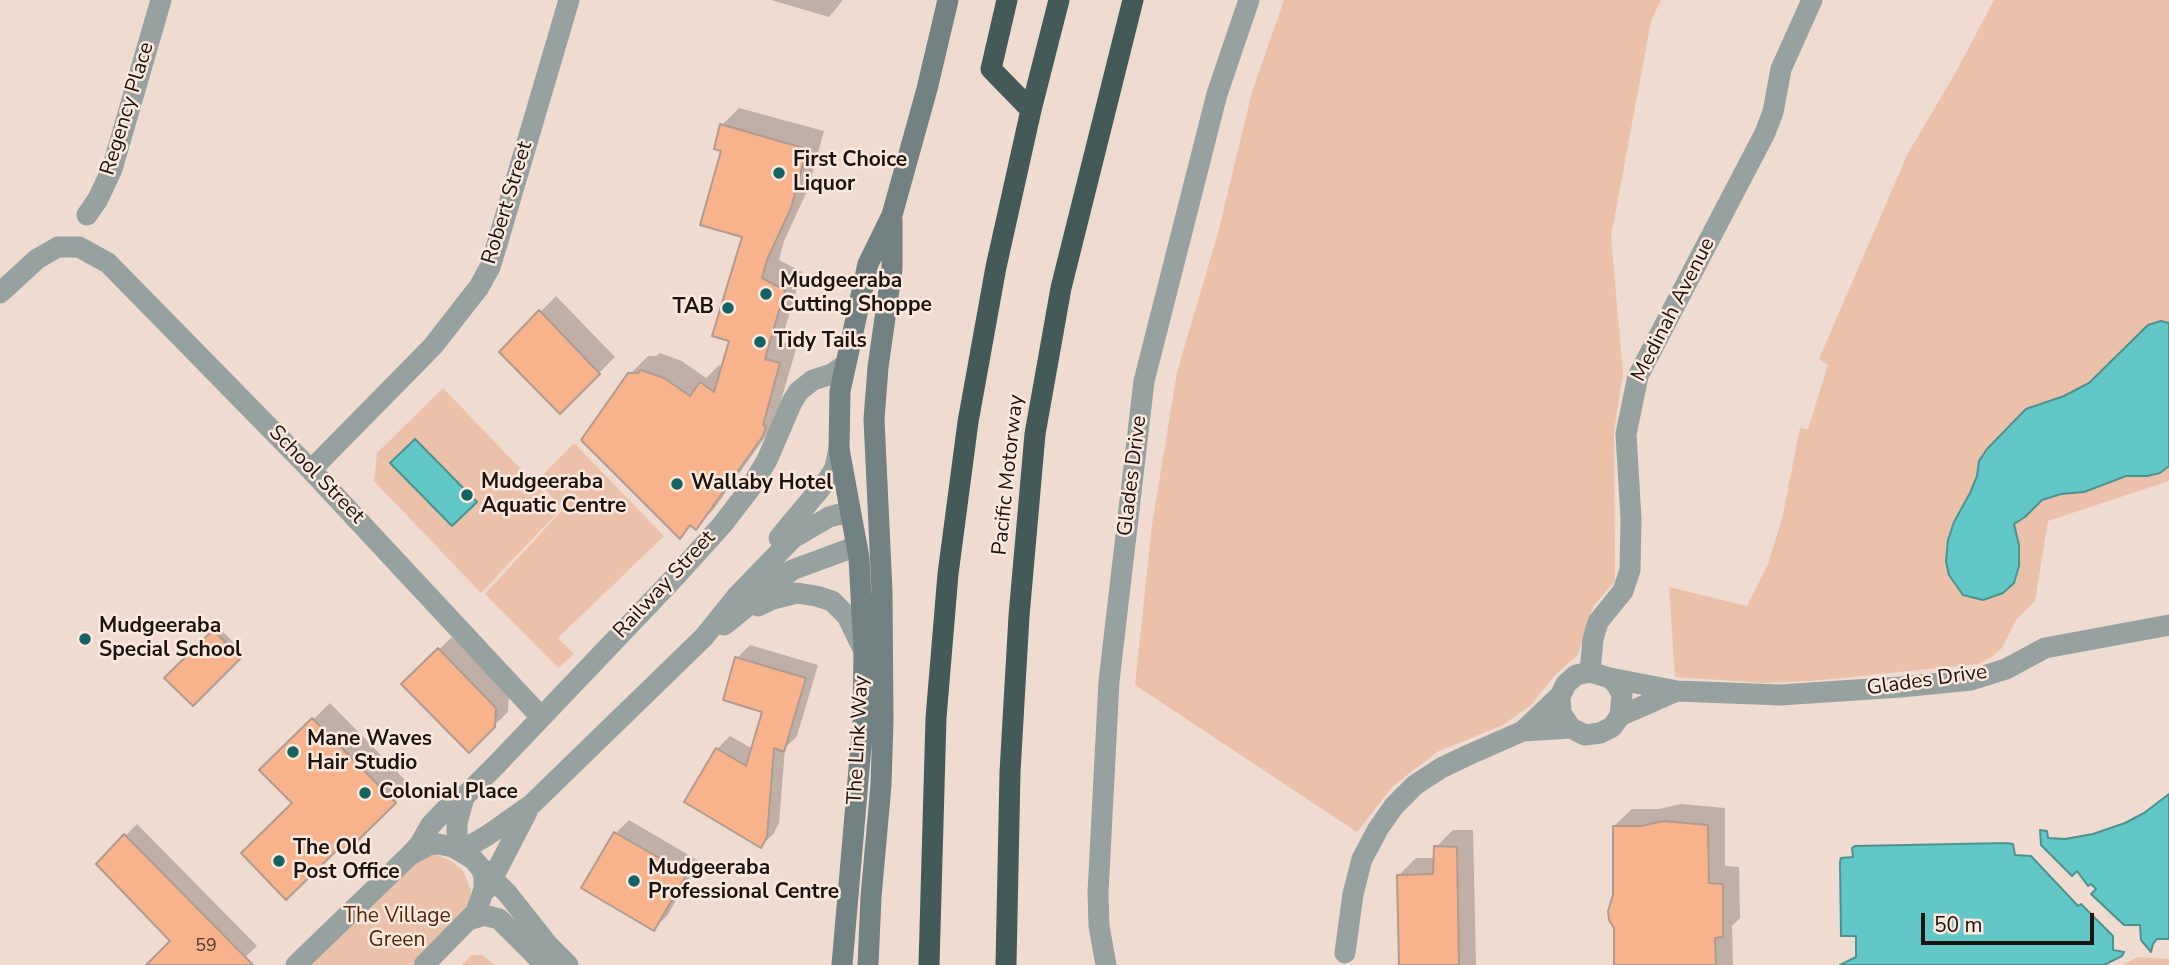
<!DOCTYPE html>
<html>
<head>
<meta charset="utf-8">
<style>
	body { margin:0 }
	#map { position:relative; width:2169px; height:965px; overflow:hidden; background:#f0dbd0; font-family:"Nunito Sans",sans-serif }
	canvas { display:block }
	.scale { position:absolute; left:1921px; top:913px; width:173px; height:32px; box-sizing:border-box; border:4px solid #1b1410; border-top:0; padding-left:9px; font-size:21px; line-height:24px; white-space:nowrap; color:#1b1410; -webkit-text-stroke:5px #fde8dd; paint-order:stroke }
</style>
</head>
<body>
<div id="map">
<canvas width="2169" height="965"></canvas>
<div class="scale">50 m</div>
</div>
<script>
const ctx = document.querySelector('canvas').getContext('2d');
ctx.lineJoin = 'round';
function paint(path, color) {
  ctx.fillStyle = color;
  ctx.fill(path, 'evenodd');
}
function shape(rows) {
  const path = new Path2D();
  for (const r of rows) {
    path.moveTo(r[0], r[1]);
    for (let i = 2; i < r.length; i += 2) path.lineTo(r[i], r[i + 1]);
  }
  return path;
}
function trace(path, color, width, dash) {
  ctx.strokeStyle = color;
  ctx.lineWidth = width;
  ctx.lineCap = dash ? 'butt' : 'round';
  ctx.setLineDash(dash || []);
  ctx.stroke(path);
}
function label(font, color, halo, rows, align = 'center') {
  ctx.font = font + ' "Nunito Sans",sans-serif';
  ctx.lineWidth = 5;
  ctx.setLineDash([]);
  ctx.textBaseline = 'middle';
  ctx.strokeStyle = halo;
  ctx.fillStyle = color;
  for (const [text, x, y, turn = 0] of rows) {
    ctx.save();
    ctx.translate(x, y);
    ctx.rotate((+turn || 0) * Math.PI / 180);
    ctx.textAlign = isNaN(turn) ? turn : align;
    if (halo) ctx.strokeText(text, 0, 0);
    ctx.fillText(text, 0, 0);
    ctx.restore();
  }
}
paint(shape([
	[1284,0,1661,0,1651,21,1611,237,1623,373,1614,432,1615,581,1593,607,1578,655,1554,676,1531,705,1503,725,1437,752,1392,787,1357,832,1135,685,1152,525,1177,372,1218,233,1252,92],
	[1994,0,2169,0,2169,481,2048,521,2035,601,2016,620,2002,648,1993,656,1978,664,1811,681,1763,683,1675,677,1669,587,1747,606,1768,564,1782,519,1800,428,1808,429,1828,365,1819,359,1908,153,1956,72],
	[443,388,560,510,481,593,374,481,377,453],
	[574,443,664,536,558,638,574,654,558,668,485,594,563,509,537,481],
	[437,855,451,861,463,871,471,890,470,900,463,913,411,965,311,965,412,862,426,856],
	[471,955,482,955,495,965,462,965],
	[2138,957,2169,959,2169,965,2122,965]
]), '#ebc1aa');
const water = shape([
	[2161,321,2169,323,2169,466,2160,473,2147,476,2126,476,2084,492,2061,494,2042,500,2025,517,2014,524,2019,545,2019,566,2014,583,2003,593,1983,600,1963,595,1949,575,1946,561,1948,540,1954,522,1970,493,1977,476,1979,461,1987,449,2026,409,2064,396,2089,383,2148,325,2161,321],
	[415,439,477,502,452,526,390,463,415,439],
	[2169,794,2169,939,2157,939,2153,944,2151,952,2141,940,2140,925,2124,925,2091,894,2096,889,2091,884,2088,886,2077,871,2072,876,2041,845,2040,830,2047,831,2048,838,2065,839,2093,834,2125,823,2144,813,2169,794],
	[2007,843,2013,844,2015,855,2031,856,2078,906,2081,904,2113,936,2113,950,2124,952,2122,956,2104,965,1840,965,1856,957,1856,936,1841,936,1840,862,1841,858,1853,857,1852,848,1855,846,2007,843]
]);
paint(water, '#61c8c7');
trace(water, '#4c9290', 2);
paint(shape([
	[771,0,843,0,829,17],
	[739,108,824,131,808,189,784,241,779,260,802,272,781,342,797,346,779,407,780,416,713,510,695,527,692,525,680,537,630,374,648,356,656,356,660,353,682,361,706,378,719,365,723,369,731,339,744,236,723,150,722,125],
	[556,296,615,357,560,412,501,352],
	[218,627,244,653,193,704,167,678],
	[452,637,509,695,508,712,469,750,404,684],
	[750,645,818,665,797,736,785,748,779,823,774,833,761,846,717,749,730,736,753,749,764,711,737,658],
	[330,703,411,786,343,853,262,770],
	[1681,804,1725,808,1725,866,1739,867,1740,918,1732,926,1733,965,1616,965,1614,826,1632,809,1659,809],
	[629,820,699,861,667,916,653,929,584,888,616,833],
	[137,824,257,946,237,965,148,965,172,941,98,864],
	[1453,830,1473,830,1476,965,1400,965,1399,875,1416,858,1435,858,1436,847]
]), '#0003');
const building = shape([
	[720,124,807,149,791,208,767,260,762,278,785,290,765,359,780,363,763,425,766,426,763,436,696,530,690,525,680,539,581,440,628,373,638,373,641,370,664,378,690,396,700,382,714,392,729,341,712,336,742,237,700,225,721,151,714,149,720,124],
	[539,310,600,374,560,414,499,352,539,310],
	[213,630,241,658,193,706,164,678,213,630],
	[438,648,496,708,495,727,469,753,401,684,438,648],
	[735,657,806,678,784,752,774,748,767,837,761,848,684,802,716,748,746,766,762,712,723,700,735,657],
	[312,718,396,803,343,855,337,850,286,900,241,853,292,803,259,770,312,718],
	[1663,821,1708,825,1709,883,1723,884,1723,937,1715,938,1716,965,1614,965,1614,928,1609,920,1608,911,1613,895,1613,826,1641,826,1663,821],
	[614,832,687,874,654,931,581,888,614,832],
	[124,834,195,906,253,965,146,965,170,941,96,864,124,834],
	[1434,846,1457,847,1459,965,1399,965,1397,875,1433,874,1434,846]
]);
paint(building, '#f8b38c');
trace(building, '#af9b91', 2);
trace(shape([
	[87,215,98,199,112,169,161,0],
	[0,293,37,259,58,247,79,247,108,263,311,470,541,717],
	[311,470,433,346,479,287,490,267,498,241,569,0],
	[779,538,829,478,835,468,839,449],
	[758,606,773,599,797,593,816,596,832,601,847,616,863,649],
	[724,625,792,570,857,546],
	[1590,672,1593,639,1598,622,1623,591,1630,570,1631,519,1626,434,1638,376,1765,133,1773,112,1781,69,1812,0],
	[1610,678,1677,691,1780,695,1901,687,1971,680,2006,669,2045,648,2169,625],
	[1620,716,1677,691],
	[1523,731,1560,696,1566,684,1576,675,1590,672,1610,678,1617,685,1622,695,1620,716,1612,727,1600,733,1585,735,1571,728,1561,713,1560,696],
	[461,851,488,835,532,804,704,637,737,596,793,538,829,517,840,514,851,516],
	[478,865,507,893,548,945,568,965],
	[487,889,527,812],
	[469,920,484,915,499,919,545,965],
	[1345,953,1353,894,1362,859,1378,829,1394,806,1415,785,1441,768,1466,756,1523,731,1571,728],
	[1106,965,1099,926,1098,893,1109,681,1144,381,1217,94,1249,0]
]), '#96a1a0', 21);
trace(shape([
	[457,848,457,823,464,797],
	[412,854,429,845,438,844,453,847,473,859,481,868,484,876,484,889,476,912,424,965],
	[296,965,410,855,420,844,430,826,446,809,464,797,497,764,674,578,722,525,749,490,767,460,792,402,799,391,813,380,832,374,845,365]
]), '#96a1a0', 21);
trace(shape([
	[842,965,863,723,864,651,859,558,839,449,840,391,868,264,892,215,927,89,948,0],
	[868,965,871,897,881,785,883,721,882,591,874,419,878,367,892,269,892,220]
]), '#728282', 21);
trace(shape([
	[1007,0,991,69,1031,110],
	[929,965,936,718,948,574,968,422,996,267,1031,110,1059,0],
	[1006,965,1010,772,1019,616,1035,434,1061,288,1133,0]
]), '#435a59', 21);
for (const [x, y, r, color] of [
	[779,173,7,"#136363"],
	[766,294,7,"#136363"],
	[728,308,7,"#136363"],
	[760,342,7,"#136363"],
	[677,484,7,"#136363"],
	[467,495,7,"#136363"],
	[85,639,7,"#136363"],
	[293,752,7,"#136363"],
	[365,793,7,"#136363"],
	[279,861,7,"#136363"],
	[634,881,7,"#136363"]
]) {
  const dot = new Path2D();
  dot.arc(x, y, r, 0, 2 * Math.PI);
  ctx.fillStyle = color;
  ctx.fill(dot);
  trace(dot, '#fde8dd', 2.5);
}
label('18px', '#523c2f', null, [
	["59",206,947]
]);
label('21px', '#1b1410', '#fde8dd', [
	["Regency Place",128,109,-73],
	["Robert Street",508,203,-73],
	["Medinah Avenue",1674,310,-63],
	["School Street",316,475,46],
	["Pacific Motorway",1009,475,-84],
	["Glades Drive",1133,476,-83],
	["Railway Street",665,585,-47],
	["Glades Drive",1927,681,-8],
	["The Link Way",859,740,-87]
]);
label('bold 21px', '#1b1410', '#fde8dd', [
	["First Choice",793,161],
	["Liquor",793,185],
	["Mudgeeraba",780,282],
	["Cutting Shoppe",780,306],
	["TAB",714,308,"right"],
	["Tidy Tails",774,342],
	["Mudgeeraba",481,483],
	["Aquatic Centre",481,507],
	["Wallaby Hotel",691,484],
	["Mudgeeraba",99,627],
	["Special School",99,651],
	["Mane Waves",307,740],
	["Hair Studio",307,764],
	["Colonial Place",379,793],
	["The Old",293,849],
	["Post Office",293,873],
	["Mudgeeraba",648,869],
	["Professional Centre",648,893]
], 'left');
label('21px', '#512609', '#fde8dd', [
	["The Village",397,917],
	["Green",397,941]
]);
</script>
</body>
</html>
